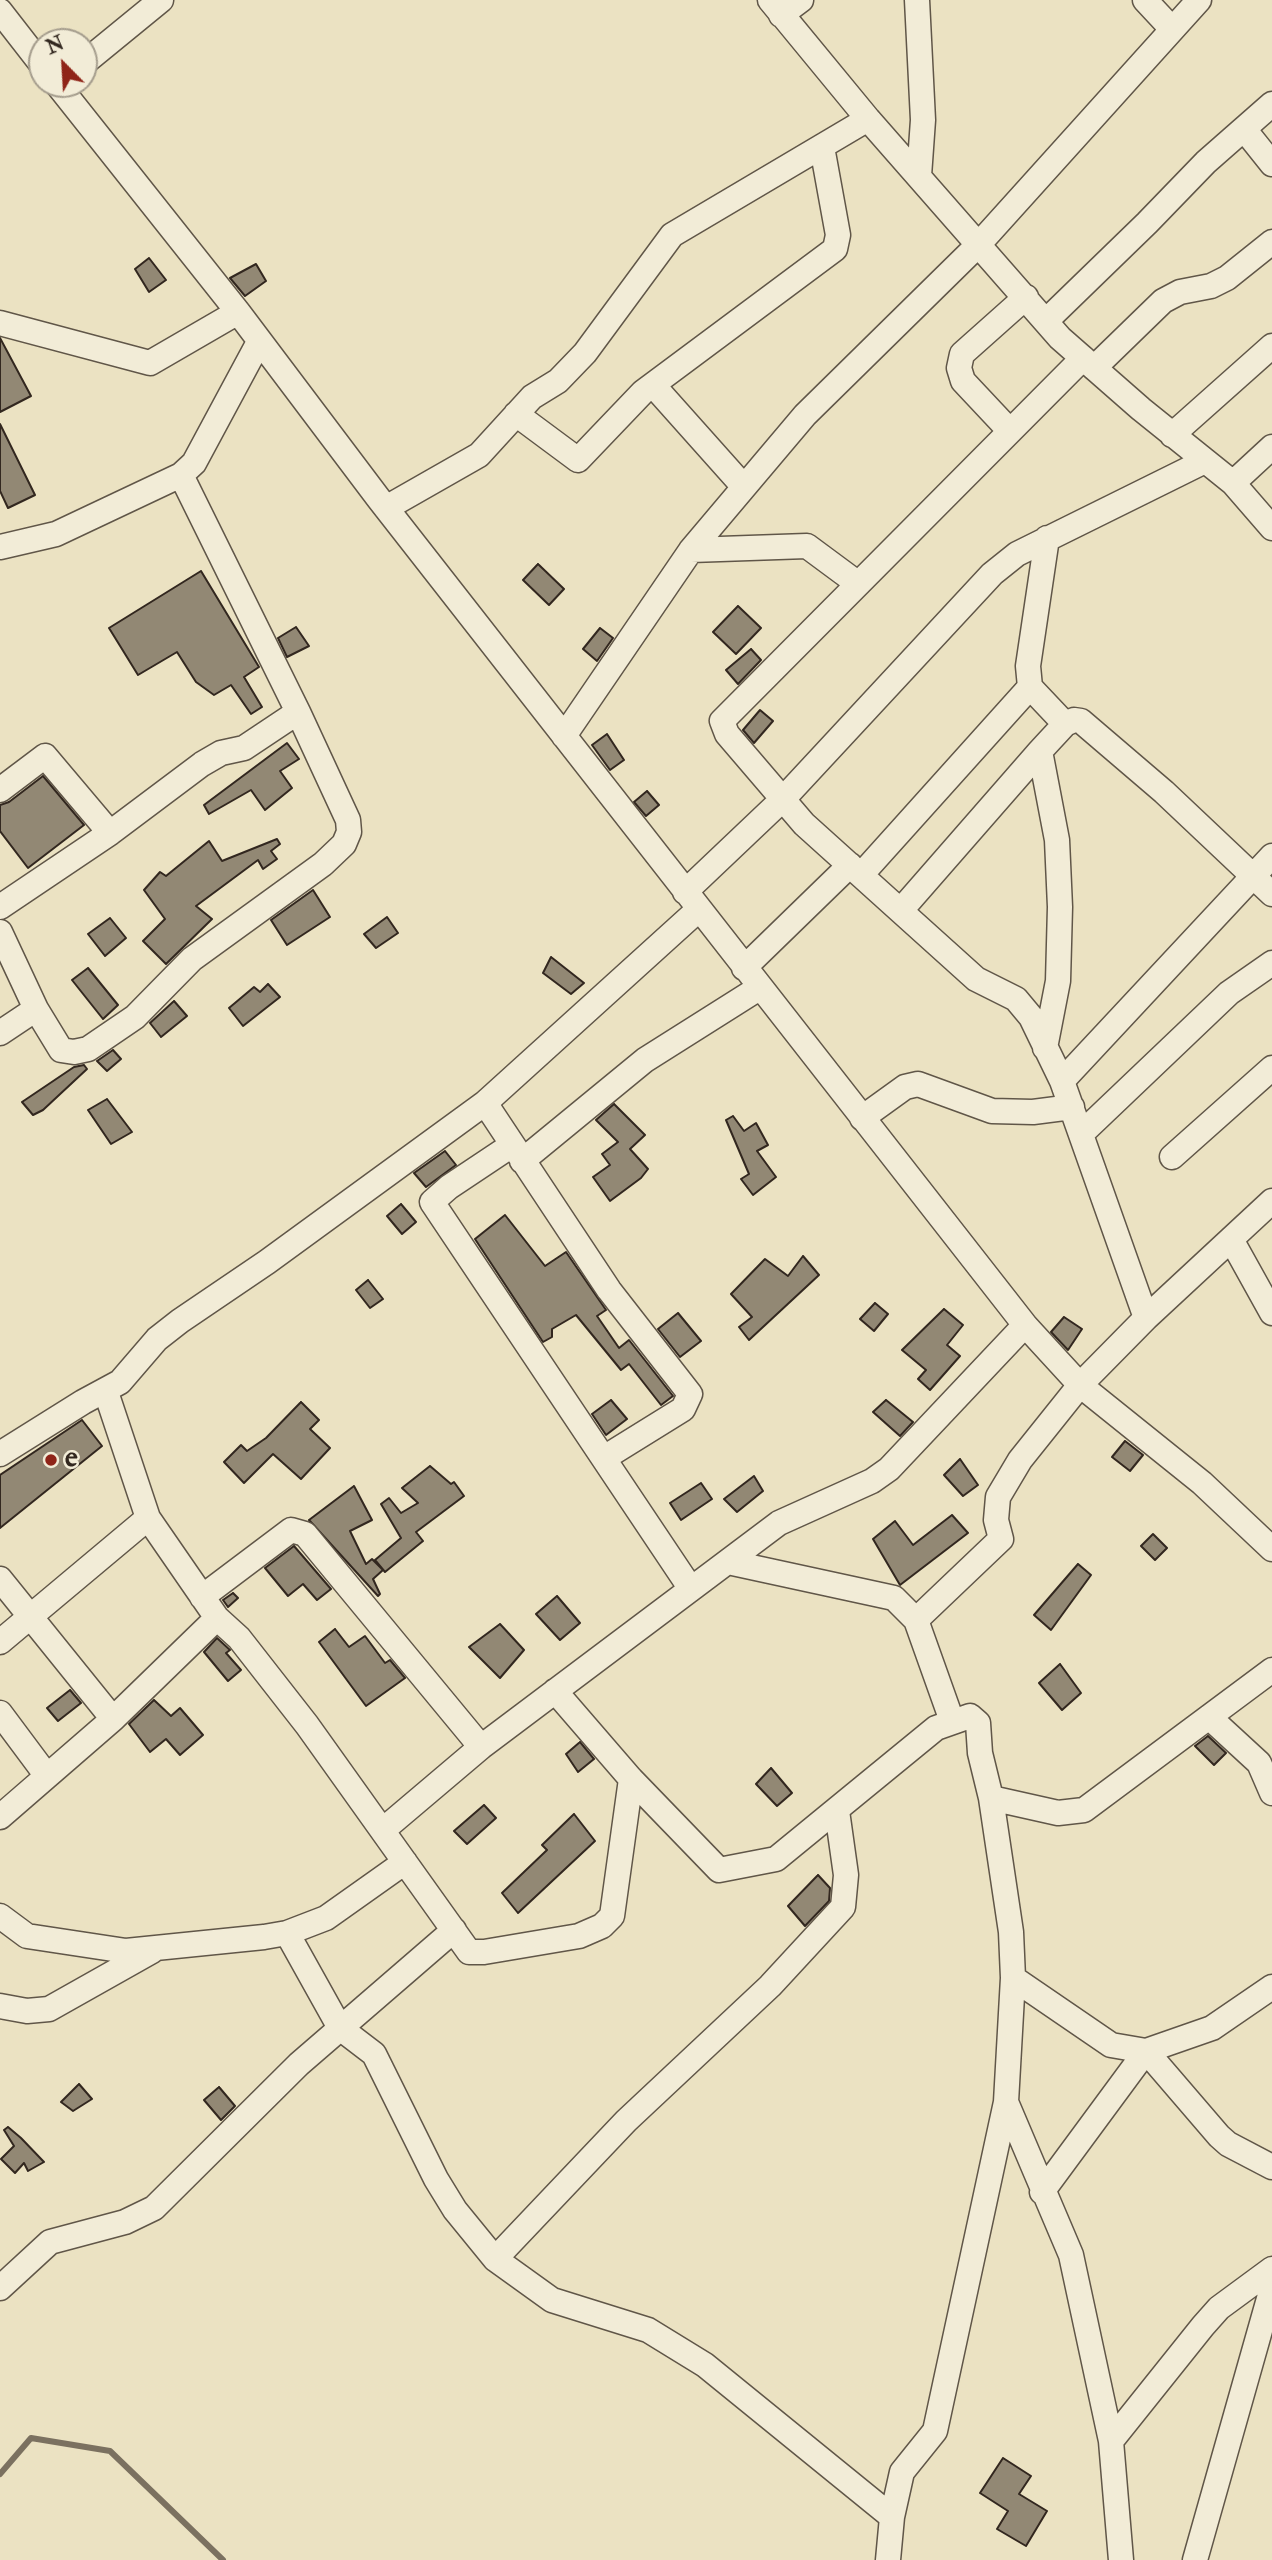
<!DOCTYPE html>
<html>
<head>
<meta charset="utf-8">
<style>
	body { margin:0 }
	#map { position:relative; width:1272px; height:2560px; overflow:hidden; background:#ebe2c2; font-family:"IM FELL Double Pica",serif }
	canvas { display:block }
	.north { position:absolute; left:28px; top:28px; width:70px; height:70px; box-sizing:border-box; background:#f2ecd7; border:2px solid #a59d8d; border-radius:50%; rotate:336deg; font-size:19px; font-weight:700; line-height:28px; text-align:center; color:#32271f }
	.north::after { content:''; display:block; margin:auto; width:24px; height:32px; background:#8f2418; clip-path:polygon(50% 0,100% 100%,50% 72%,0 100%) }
</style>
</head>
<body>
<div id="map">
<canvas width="1272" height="2560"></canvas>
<div class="north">N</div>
</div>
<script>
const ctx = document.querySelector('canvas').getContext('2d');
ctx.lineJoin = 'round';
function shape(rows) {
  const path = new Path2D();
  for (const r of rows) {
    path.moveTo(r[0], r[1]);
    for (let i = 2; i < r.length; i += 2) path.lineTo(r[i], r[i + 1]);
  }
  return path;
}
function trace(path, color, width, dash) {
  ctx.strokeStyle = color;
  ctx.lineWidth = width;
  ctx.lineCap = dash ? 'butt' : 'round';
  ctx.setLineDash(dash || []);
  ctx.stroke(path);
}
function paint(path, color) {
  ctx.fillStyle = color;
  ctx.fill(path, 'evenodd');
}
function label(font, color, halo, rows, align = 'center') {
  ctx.font = font + ' "IM FELL Double Pica",serif';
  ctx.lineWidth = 5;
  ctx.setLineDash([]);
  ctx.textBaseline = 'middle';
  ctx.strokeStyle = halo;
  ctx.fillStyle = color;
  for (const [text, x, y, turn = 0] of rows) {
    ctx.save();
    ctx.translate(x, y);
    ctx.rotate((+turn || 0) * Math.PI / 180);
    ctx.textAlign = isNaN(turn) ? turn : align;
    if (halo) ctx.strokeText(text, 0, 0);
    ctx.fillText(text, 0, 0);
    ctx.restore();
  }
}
trace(shape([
	[0,2474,31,2438,110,2451,223,2560]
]), '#7b7160', 6);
const building = shape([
	[149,258,166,280,149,292,135,269,149,258],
	[256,264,266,281,245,296,230,278,256,264],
	[0,338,31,396,0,412,0,338],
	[0,424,35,495,8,508,0,491,0,424],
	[538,564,564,589,549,605,523,580,538,564],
	[201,571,259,667,244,677,262,707,251,714,231,685,214,695,196,682,177,652,138,675,109,628,201,571],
	[738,606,761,628,736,654,713,632,738,606],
	[296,627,309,646,287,657,278,638,296,627],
	[600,628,613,638,597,661,583,649,600,628],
	[751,649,761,660,738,684,726,670,751,649],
	[760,710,773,721,754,743,743,730,760,710],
	[607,734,624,760,610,770,592,745,607,734],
	[287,743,299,759,280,771,292,788,265,810,251,790,209,814,204,805,287,743],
	[43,776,84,825,28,868,0,831,0,805,9,802,43,776],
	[647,791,659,805,646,816,634,802,647,791],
	[277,839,280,844,271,851,277,859,263,869,258,860,196,906,212,919,166,964,143,941,165,919,144,890,160,872,166,876,209,841,222,861,277,839],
	[313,890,330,917,287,945,271,920,313,890],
	[387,917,398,933,376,948,364,934,387,917],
	[110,918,126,938,105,956,88,934,110,918],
	[551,957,584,983,571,994,543,973,551,957],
	[88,968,118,1005,103,1019,72,980,88,968],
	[268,984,280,997,243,1026,229,1008,254,987,260,992,268,984],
	[174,1001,187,1016,161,1037,150,1023,174,1001],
	[113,1050,121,1059,107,1071,97,1061,113,1050],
	[84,1065,87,1069,43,1110,33,1115,22,1102,74,1067,84,1065],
	[107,1099,132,1132,111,1144,88,1110,107,1099],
	[614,1104,645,1135,630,1149,648,1169,641,1178,610,1201,593,1177,610,1165,602,1154,618,1142,596,1120,614,1104],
	[733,1116,744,1131,756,1123,768,1145,757,1151,776,1177,753,1195,741,1179,749,1174,726,1120,733,1116],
	[445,1151,456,1165,426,1187,414,1173,445,1151],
	[401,1204,416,1222,402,1234,387,1216,401,1204],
	[505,1215,545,1266,566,1252,606,1310,597,1316,619,1348,629,1340,673,1396,661,1405,629,1364,621,1370,576,1315,552,1329,552,1337,543,1342,475,1239,505,1215],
	[803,1256,819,1275,749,1340,739,1327,752,1317,731,1294,765,1259,788,1276,803,1256],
	[368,1280,383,1299,370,1308,356,1290,368,1280],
	[875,1303,888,1314,874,1331,860,1319,875,1303],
	[944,1309,963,1325,947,1345,960,1356,930,1390,918,1379,926,1370,902,1350,944,1309],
	[678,1313,701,1341,680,1357,658,1329,678,1313],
	[1064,1317,1082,1329,1068,1350,1051,1332,1064,1317],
	[611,1400,627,1419,606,1435,592,1414,611,1400],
	[886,1400,913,1422,900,1436,873,1412,886,1400],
	[301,1402,319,1420,310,1429,330,1448,301,1479,273,1454,244,1483,224,1462,241,1445,247,1451,266,1438,301,1402],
	[82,1420,102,1446,0,1528,0,1475,82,1420],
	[1125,1441,1143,1455,1130,1471,1112,1457,1125,1441],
	[960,1459,978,1485,963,1496,944,1475,960,1459],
	[430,1466,451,1484,454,1482,464,1496,416,1532,423,1541,385,1572,375,1560,401,1538,381,1504,389,1498,401,1513,418,1503,402,1488,430,1466],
	[754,1476,763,1491,737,1512,724,1499,754,1476],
	[701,1483,712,1499,681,1520,670,1503,701,1483],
	[354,1486,372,1520,350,1531,366,1564,372,1559,383,1570,373,1579,380,1594,378,1596,309,1520,354,1486],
	[952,1515,968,1533,900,1585,873,1539,895,1521,913,1545,952,1515],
	[1153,1534,1167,1548,1155,1560,1141,1546,1153,1534],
	[294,1546,331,1589,317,1600,303,1584,288,1596,265,1568,294,1546],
	[1078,1564,1091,1575,1051,1630,1034,1615,1078,1564],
	[233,1593,238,1598,228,1607,223,1600,233,1593],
	[557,1596,580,1623,560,1640,536,1614,557,1596],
	[500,1624,524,1650,500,1678,469,1647,500,1624],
	[335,1629,349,1647,365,1636,385,1663,390,1660,405,1678,366,1706,319,1642,335,1629],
	[217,1638,230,1650,226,1653,241,1670,228,1681,204,1652,217,1638],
	[1060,1664,1081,1693,1062,1710,1039,1683,1060,1664],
	[70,1690,81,1703,58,1721,47,1708,70,1690],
	[154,1700,171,1716,180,1708,203,1735,180,1755,166,1739,150,1752,129,1724,154,1700],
	[1208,1736,1226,1753,1214,1765,1195,1746,1208,1736],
	[580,1742,594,1759,578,1772,566,1754,580,1742],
	[771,1768,792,1793,777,1806,756,1784,771,1768],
	[484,1805,496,1818,467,1844,454,1831,484,1805],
	[574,1814,595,1841,518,1913,502,1893,547,1850,542,1845,574,1814],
	[818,1875,830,1888,829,1901,805,1926,788,1906,818,1875],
	[79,2084,92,2099,73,2111,61,2102,79,2084],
	[219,2087,235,2106,221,2120,204,2100,219,2087],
	[8,2127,21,2138,44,2162,28,2171,24,2163,15,2173,1,2159,14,2146,4,2130,8,2127],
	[1003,2458,1031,2476,1019,2494,1047,2511,1026,2546,997,2529,1008,2511,980,2493,1003,2458]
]);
paint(building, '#928874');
trace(building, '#32271f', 2);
const minor = shape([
	[770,0,868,119,1060,338,1141,409,1233,483,1272,528],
	[917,0,923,120,919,176],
	[1145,0,1172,29],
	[0,11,42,65],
	[781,15,801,0],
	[84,63,161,0],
	[57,84,238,312,379,499,1025,1325,1080,1385,1202,1483,1272,1549],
	[1244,129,1272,164],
	[1046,321,1147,223,1206,162,1272,104],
	[0,323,150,363,238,312],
	[1083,358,722,721,727,734,804,824,976,979,1016,999,1031,1017,1062,1081,1146,1318],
	[1094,368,1163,301,1180,292,1211,286,1227,278,1272,242],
	[653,385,744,487],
	[516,414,578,460,643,392,835,249,838,235,822,147],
	[1009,430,963,381,959,368,962,354,1026,297],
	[1172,435,1272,346],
	[1233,483,1272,447],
	[386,508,479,455,532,397,558,381,585,353,672,235,868,119],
	[1047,538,1028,666,1030,687,1065,724],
	[0,547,56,534,181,475,194,463,259,342],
	[691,550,807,546,857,583],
	[564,736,691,550,805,415,979,244,1199,0],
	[1040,751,1057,840,1060,907,1058,981,1045,1048],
	[0,790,45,756,110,833],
	[861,875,1030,687],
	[685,892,784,798,992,574,1017,554,1205,461],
	[0,907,110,833,202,764,221,753,244,748,298,712],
	[902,909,1040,751,1065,724,1074,720,1081,721,1164,792,1272,894],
	[0,932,36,1009,61,1050,74,1052,88,1049,135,1017,192,959,323,864,344,844,349,832,348,820,298,712,181,475],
	[744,968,850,865],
	[0,1033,36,1009],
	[1062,1081,1272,856],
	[485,1103,609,1290,690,1394,683,1409,604,1458],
	[862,1118,905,1087,918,1084,992,1111,1033,1112,1072,1107],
	[1081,1134,1229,993,1272,963],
	[512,1145,449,1187,432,1202,691,1589],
	[1172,1157,1272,1068],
	[522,1161,645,1060,759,988],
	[1232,1241,1272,1313],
	[106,1392,148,1518,217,1618,239,1638,307,1725,469,1952,484,1952,579,1936,602,1926,612,1916,631,1779],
	[0,1454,83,1402,120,1382,157,1339,180,1321,267,1262,485,1103,698,910],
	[728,1562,894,1598,916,1620,952,1721],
	[0,1579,113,1719],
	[202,1597,291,1530,305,1534,481,1747],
	[916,1620,1001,1539,996,1520,998,1497,1020,1460,1080,1385,1146,1318,1272,1201],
	[0,1642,148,1518],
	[555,1691,631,1779,719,1870,776,1859,936,1728,970,1716,978,1723,980,1753,991,1798,1011,1932,1013,1978,1006,2102,935,2431,902,2472,892,2517,888,2560],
	[0,1713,47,1776],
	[1209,1717,1259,1763,1272,1793],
	[991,1798,1058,1813,1084,1810,1272,1670],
	[0,1817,113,1719,217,1618],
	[383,1830,481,1747,779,1523,872,1481,889,1469,1025,1325],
	[0,1916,27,1936,126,1951,264,1937,287,1933,326,1918,405,1862],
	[287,1933,340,2028,374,2054,436,2179,455,2210,495,2259,552,2300,648,2330,705,2365,892,2517],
	[1013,1978,1111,2045,1146,2051,1212,2028,1272,1987],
	[0,2006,27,2011,49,2009,152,1951],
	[1006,2102,1071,2255,1111,2441,1121,2560],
	[1042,2192,1146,2051,1219,2136,1228,2144,1272,2167],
	[495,2259,626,2121,770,1986,843,1907,846,1875,837,1811],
	[0,2288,50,2242,125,2222,154,2208,299,2064,454,1930],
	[1111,2441,1203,2326,1219,2308,1272,2269],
	[1195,2560,1272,2288]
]);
trace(minor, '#605648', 27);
trace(minor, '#f2ecd7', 24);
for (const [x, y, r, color] of [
	[51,1460,7,"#8f2418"]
]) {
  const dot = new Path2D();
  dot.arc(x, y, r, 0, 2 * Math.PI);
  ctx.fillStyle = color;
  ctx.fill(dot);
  trace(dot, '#f2ecd7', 2.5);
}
label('bold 30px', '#32271f', '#f2ecd7', [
	["e",65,1460]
], 'left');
</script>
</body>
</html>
